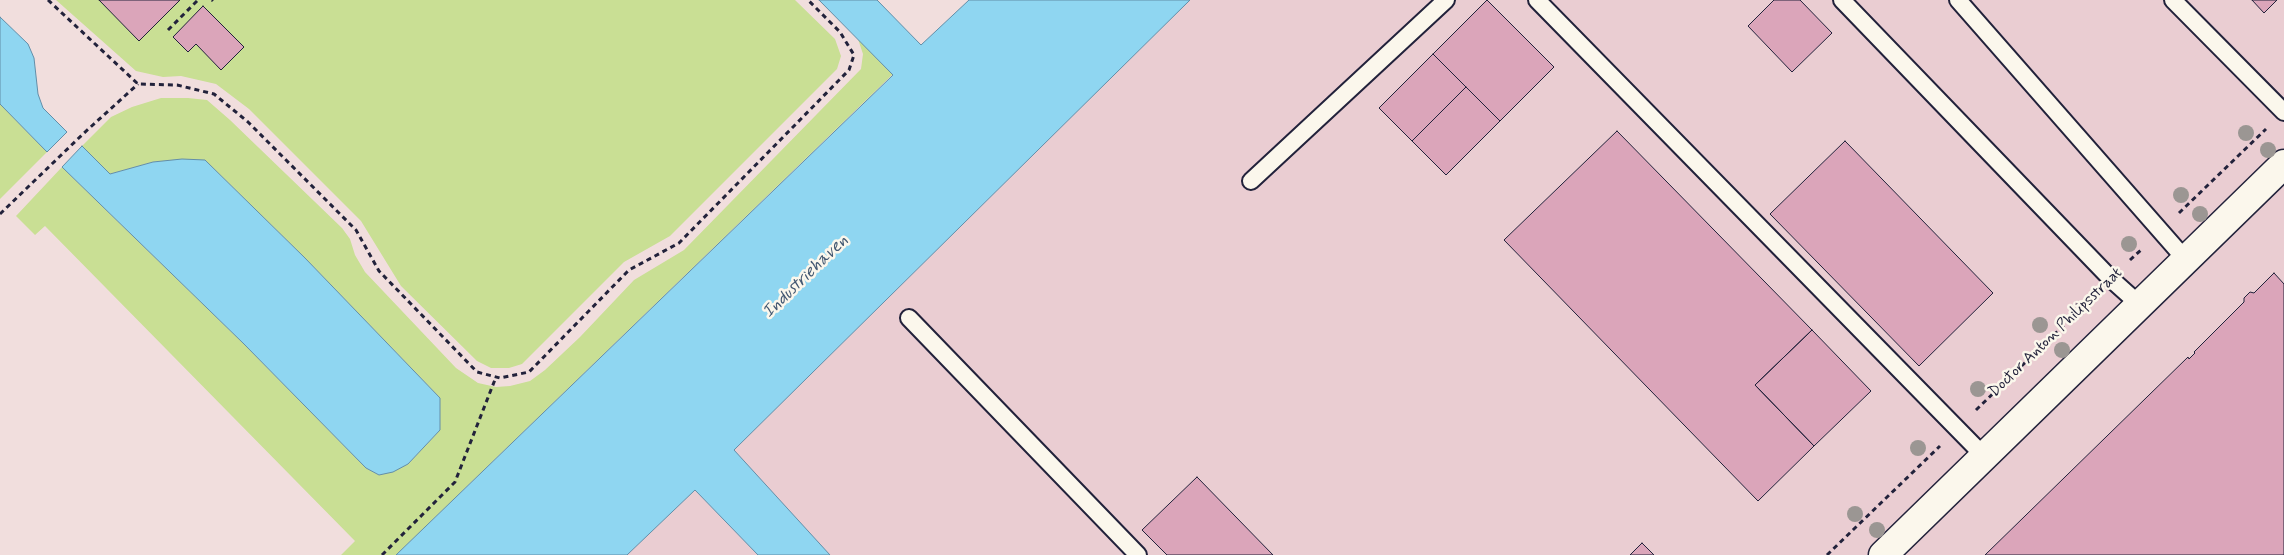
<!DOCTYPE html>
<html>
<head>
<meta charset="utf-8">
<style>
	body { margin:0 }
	canvas { display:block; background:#f1dedd }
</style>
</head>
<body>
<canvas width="2284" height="555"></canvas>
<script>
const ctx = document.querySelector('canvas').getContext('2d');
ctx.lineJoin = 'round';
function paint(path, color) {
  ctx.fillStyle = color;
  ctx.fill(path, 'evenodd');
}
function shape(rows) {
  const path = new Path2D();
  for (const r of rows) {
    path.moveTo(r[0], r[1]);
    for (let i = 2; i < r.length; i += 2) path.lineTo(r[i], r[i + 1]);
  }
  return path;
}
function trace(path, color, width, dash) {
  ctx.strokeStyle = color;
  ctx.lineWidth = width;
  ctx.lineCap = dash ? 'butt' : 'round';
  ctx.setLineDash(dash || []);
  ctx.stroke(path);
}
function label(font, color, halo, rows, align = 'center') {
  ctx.font = font + ' Mynerve,sans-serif';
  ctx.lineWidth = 5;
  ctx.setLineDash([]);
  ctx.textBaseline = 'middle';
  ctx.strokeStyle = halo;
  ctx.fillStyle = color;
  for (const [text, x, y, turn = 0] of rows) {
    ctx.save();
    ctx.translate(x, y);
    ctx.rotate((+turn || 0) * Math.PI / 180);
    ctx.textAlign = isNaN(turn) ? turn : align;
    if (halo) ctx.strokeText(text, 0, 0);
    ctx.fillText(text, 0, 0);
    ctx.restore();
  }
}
paint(shape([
	[1119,0,2284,0,2284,555,544,555]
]), '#eacdd2');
paint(shape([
	[56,0,795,0,835,39,841,56,837,69,670,236,624,262,522,364,509,368,491,368,477,361,401,286,361,221,249,109,216,84,181,76,163,77,136,71],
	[858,39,893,74,396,555,341,555,355,541,45,226,35,235,16,216,62,167,244,344,366,468,379,475,408,464,440,430,440,398,305,258,205,160,153,162,110,174,82,146,111,117,132,107,161,98,188,98,207,100,230,120,342,228,350,239,355,255,365,272,456,368,478,383,496,387,510,386,530,381,545,370,580,337,634,280,684,250,861,69,863,54],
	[0,104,47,152,0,199]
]), '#c9df94');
const water = shape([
	[819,0,877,0,921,45,969,0,1190,0,734,450,830,555,758,555,695,490,627,555,396,555,893,75,819,0],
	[0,17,28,44,34,58,38,94,43,108,67,132,47,152,0,104,0,17],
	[82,146,110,174,153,162,182,159,205,160,305,258,440,398,440,430,408,464,393,472,379,475,366,468,244,344,62,167,82,146]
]);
paint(water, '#8fd6f1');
trace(water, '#638ea8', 1);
const building = shape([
	[99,0,180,0,139,41,99,0],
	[1487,0,1554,67,1500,121,1433,54,1487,0],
	[1774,0,1800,0,1832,33,1792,72,1748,26,1774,0],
	[2252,0,2277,0,2264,13,2252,0],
	[203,6,244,47,221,70,196,44,188,52,173,37,203,6],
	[1433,54,1466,87,1412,141,1379,108,1433,54],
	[1466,87,1500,121,1446,175,1412,141,1466,87],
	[1617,131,1812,330,1755,385,1814,446,1758,501,1504,240,1617,131],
	[1845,141,1993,293,1919,366,1770,214,1845,141],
	[2274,273,2284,284,2284,555,1985,555,2188,357,2189,359,2195,353,2194,352,2244,302,2244,298,2250,292,2254,293,2274,273],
	[1812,330,1871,391,1814,446,1755,385,1812,330],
	[1197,477,1273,555,1167,555,1142,530,1197,477],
	[1642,543,1654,555,1630,555,1642,543]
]);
paint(building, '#dba5ba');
trace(building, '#22223b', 1);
const lane = shape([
	[1537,0,1984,456],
	[1842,0,2111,279,2140,305],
	[1958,0,2186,260],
	[2173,0,2284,112],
	[1251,181,1446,0],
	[909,318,1138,555]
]);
const street = shape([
	[1883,555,2284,164]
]);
trace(lane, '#22223b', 20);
trace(street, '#22223b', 31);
trace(shape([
	[48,0,138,84,177,85,214,94,248,122,356,230,379,271,477,372,500,378,529,372,629,270,679,243,849,70,854,55,840,32,808,0],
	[212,0,213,1],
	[168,30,198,0],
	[2179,213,2266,129],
	[0,214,84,133,138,84],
	[2130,260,2142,249],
	[1976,410,2092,298],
	[382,555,455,482,496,377],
	[1827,555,1940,446]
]), '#22223b', 3, [5, 4]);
trace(lane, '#fbf7ec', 16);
trace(street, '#fbf7ec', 28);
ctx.fillStyle = '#9b9693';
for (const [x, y] of [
	[2246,133],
	[2268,150],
	[2181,195],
	[2200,214],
	[2129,244],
	[2040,325],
	[2062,350],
	[1978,389],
	[1918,448],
	[1855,514],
	[1877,530]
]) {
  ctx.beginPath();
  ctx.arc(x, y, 8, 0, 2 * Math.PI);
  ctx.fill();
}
label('16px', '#22223b', '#fbf7ec', [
	["Doctor Anton Philipsstraat",2056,333,-44]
]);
label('italic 18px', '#435872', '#fbf7ec', [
	["Industriehaven",806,277,-44]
]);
</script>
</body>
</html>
